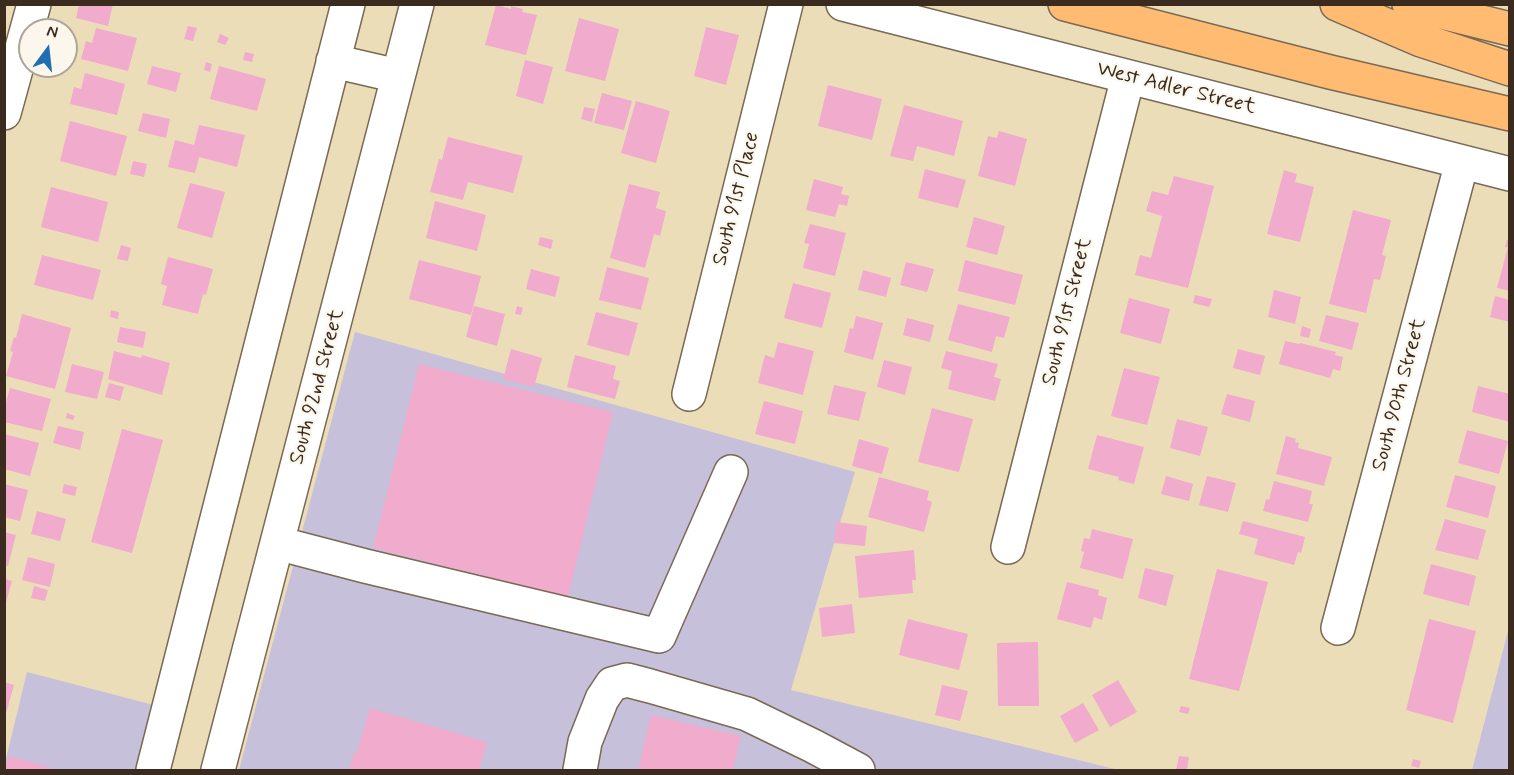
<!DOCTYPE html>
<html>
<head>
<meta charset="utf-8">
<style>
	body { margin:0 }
	#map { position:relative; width:1514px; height:775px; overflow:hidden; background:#ecddb9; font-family:Mynerve,sans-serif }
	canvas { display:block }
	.frame { position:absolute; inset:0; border:6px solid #3b2a1e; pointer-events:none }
	.north { position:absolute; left:18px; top:18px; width:60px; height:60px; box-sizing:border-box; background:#fbf7ec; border:2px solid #aea59a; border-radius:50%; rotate:15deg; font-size:16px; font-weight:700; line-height:24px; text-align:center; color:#3b2a1e }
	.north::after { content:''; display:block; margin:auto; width:21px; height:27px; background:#1f6fb2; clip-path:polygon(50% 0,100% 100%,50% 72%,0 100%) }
</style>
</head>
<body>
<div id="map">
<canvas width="1514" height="775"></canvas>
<div class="frame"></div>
<div class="north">N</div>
</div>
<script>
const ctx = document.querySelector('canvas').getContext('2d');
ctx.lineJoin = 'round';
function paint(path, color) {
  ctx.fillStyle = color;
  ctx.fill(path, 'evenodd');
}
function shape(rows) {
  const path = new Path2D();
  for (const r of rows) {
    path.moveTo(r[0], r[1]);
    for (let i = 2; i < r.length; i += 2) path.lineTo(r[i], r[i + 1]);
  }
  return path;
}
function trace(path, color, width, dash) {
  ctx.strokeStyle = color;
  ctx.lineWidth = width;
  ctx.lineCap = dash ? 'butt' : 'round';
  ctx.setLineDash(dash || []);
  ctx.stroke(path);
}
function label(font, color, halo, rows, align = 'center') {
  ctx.font = font + ' Mynerve,sans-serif';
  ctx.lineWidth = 4.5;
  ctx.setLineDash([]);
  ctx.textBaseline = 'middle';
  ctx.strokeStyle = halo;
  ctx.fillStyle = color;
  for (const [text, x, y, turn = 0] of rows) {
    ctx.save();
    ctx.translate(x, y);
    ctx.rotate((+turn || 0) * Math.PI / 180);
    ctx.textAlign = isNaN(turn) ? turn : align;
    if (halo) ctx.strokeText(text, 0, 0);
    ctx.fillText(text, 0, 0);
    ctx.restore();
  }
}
paint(shape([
	[355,332,855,472,791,690,1119,770,239,770],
	[1508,631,1510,631,1509,770,1472,770],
	[27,672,169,709,153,770,5,770,5,763]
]), '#c6c0da');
paint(shape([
	[79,4,113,4,108,26,76,18],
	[496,5,511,9,511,6,523,9,522,12,537,15,526,55,485,45],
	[579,18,619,29,605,81,565,71],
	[188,26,197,28,193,41,184,39],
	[706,27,739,35,726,85,694,76],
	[96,28,137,38,128,71,81,59,86,41,92,43],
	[220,34,229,38,225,45,217,42],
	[245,52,254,54,252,62,243,60],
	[525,60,553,67,543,104,516,96],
	[206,62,212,64,210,72,204,70],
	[152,66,181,73,176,92,147,84],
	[219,66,266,79,257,111,210,99],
	[85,73,125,84,117,115,70,104,74,87,81,89],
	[828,85,882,99,872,140,818,126],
	[602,93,632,101,624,130,594,123],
	[636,101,670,111,656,163,621,153],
	[904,105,963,121,954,156,917,146,913,161,890,156],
	[584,107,595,109,592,122,581,119],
	[143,113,170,119,166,138,138,131],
	[70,121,127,136,116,176,60,161],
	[199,125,245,135,237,167,199,157,195,173,168,167,175,140,194,145],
	[999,131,1027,139,1015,186,978,176,988,136,997,138],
	[448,137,523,156,513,193,468,182,463,200,430,192,439,159,442,160],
	[133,161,147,164,144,177,130,174],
	[925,169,966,180,958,208,918,198],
	[1284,170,1297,174,1295,182,1314,187,1300,242,1267,234],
	[1174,176,1214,186,1188,288,1135,275,1140,255,1151,258,1162,216,1146,211,1152,191,1168,195],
	[814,179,843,187,841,194,849,196,847,206,839,204,835,217,806,210],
	[190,183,225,192,212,238,177,228],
	[629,184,660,192,656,208,666,211,660,236,654,234,645,268,610,258],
	[51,187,108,202,98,242,41,227],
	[435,201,486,215,477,251,426,238],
	[1353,210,1391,220,1382,255,1386,256,1380,280,1374,279,1366,313,1329,304],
	[974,217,1005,226,997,255,966,247],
	[810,224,846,233,835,276,803,268,809,244,804,243],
	[540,237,553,240,551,249,538,245],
	[1507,240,1510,240,1510,291,1497,288,1508,247,1505,247],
	[121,245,131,248,128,261,117,259],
	[42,255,101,270,93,300,34,285],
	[168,257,213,269,206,295,203,294,198,314,162,305,167,286,161,284],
	[419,260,481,276,471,315,409,299],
	[965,260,1023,275,1015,305,958,291],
	[906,262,934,269,927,292,900,285],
	[607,267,649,278,641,310,599,300],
	[531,269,560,277,555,297,526,289],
	[863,270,891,278,886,297,858,290],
	[793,283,831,293,822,328,784,318],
	[1274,290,1301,297,1295,324,1268,317],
	[1195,295,1212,299,1209,307,1193,303],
	[1495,296,1510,300,1510,322,1490,317],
	[1129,298,1170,309,1161,344,1120,333],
	[958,304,1010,317,1004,338,996,336,992,352,948,340],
	[474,306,505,314,497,346,466,337],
	[517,306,523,308,521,315,515,314],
	[111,310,119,312,118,319,110,317],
	[596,312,638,323,629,356,587,345],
	[22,314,71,328,55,389,6,376,13,352,10,351,14,337,16,338],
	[1326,315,1359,323,1352,350,1319,341],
	[856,316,883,323,873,360,844,352,850,328,853,329],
	[907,318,934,325,930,342,903,335],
	[1302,326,1311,329,1309,338,1300,336],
	[120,327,146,332,143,348,117,342],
	[1285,341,1299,344,1300,343,1336,352,1335,355,1343,357,1340,371,1333,369,1330,378,1279,364],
	[778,342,814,351,803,395,758,383,765,355,774,358],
	[511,349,542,358,534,387,503,379],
	[1238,349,1265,356,1260,375,1233,368],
	[114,351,141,358,142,355,170,363,162,395,108,379],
	[946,351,998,364,994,377,1001,379,995,401,948,389,952,371,941,368],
	[575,355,616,366,613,379,620,381,615,399,567,387],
	[884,360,912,367,905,395,877,387],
	[72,364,104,372,97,399,65,392],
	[419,364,613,412,568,597,373,548],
	[1124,368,1160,377,1147,425,1111,416],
	[109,383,124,387,120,401,105,397],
	[834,385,866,392,859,421,827,414],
	[1478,386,1510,394,1510,422,1472,412],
	[10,388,51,399,42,431,4,422,4,402,6,402],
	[1227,394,1255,401,1250,422,1221,414],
	[764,401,803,411,795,444,755,434],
	[932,408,973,419,959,472,918,462],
	[67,413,75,416,73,420,66,418],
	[1177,419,1208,427,1200,456,1170,448],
	[58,426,84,432,80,450,53,443],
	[122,429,163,440,132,553,91,542],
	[1467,430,1508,441,1499,474,1458,463],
	[4,434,39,443,30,476,4,469],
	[1097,435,1144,447,1134,484,1118,480,1119,477,1088,469],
	[1286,436,1296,439,1295,442,1299,443,1298,448,1332,457,1324,486,1276,474],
	[859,439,889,448,882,474,852,466],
	[1455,475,1496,486,1488,518,1446,507],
	[1166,476,1193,484,1189,501,1161,494],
	[1207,476,1236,483,1228,512,1199,505],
	[879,477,929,491,927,500,932,502,924,532,868,517],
	[1274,481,1312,491,1309,504,1313,504,1308,522,1263,511,1266,499,1269,500],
	[4,484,28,490,20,521,4,517],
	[64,484,77,487,75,496,62,493],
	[37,511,66,519,60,541,31,534],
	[1445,519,1486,530,1478,560,1435,550],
	[1243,521,1305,537,1301,553,1298,552,1294,565,1254,554,1258,539,1239,534],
	[836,522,867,526,865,546,834,543],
	[1092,529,1133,539,1123,579,1080,568,1084,552,1081,551,1084,538,1090,539],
	[4,532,16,535,8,566,4,565],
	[914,550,916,580,912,580,913,593,859,598,855,556],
	[28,557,55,564,50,587,22,580],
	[1431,564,1476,576,1469,606,1423,594],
	[1145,568,1174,575,1166,606,1138,598],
	[1217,569,1268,582,1239,691,1189,679],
	[5,579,12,581,5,606],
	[1067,582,1099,590,1098,595,1107,598,1102,620,1094,617,1091,628,1057,619],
	[34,586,48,590,45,601,31,598],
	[852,604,855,633,822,637,819,608],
	[908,619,968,634,959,670,899,655],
	[1429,619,1476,631,1453,723,1406,710],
	[1038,642,1039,706,998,706,997,643],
	[1118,680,1137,712,1110,727,1092,695],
	[4,682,14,685,5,717,4,717],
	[942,685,968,691,960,721,935,715],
	[1083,703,1099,730,1075,743,1060,716],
	[1181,706,1190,708,1188,714,1179,712],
	[370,708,487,742,479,770,349,770,354,752,357,752],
	[651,715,741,736,733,770,638,770],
	[9,756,59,770,5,770],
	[1179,756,1189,757,1187,770,1176,770],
	[1413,759,1421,761,1419,768,1411,766]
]), '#f0abcd');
const minor = shape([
	[843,4,1510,174],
	[333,61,398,76],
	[4,113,34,4],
	[689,394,786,4],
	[277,543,365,566,659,636,731,472],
	[1008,547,1128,77],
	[1338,628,1462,162],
	[153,770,348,4],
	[218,770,417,4],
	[580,770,585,742,602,699,612,684,627,680,650,686,747,714,813,746,858,770]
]);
const highway = shape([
	[1065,4,1330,72,1510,114],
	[1337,4,1421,40,1510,69],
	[1409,4,1510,29]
]);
trace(minor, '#796954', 36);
trace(highway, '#796954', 36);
trace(minor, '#fff', 33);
trace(highway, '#ffbb71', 33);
label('21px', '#3b2a1e', '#fbf7ec', [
	["West Adler Street",1176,89,14],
	["South 91st Place",737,199,-76],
	["South 91st Street",1068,312,-76],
	["South 92nd Street",318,387,-75],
	["South 90th Street",1400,395,-75]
]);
</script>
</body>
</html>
